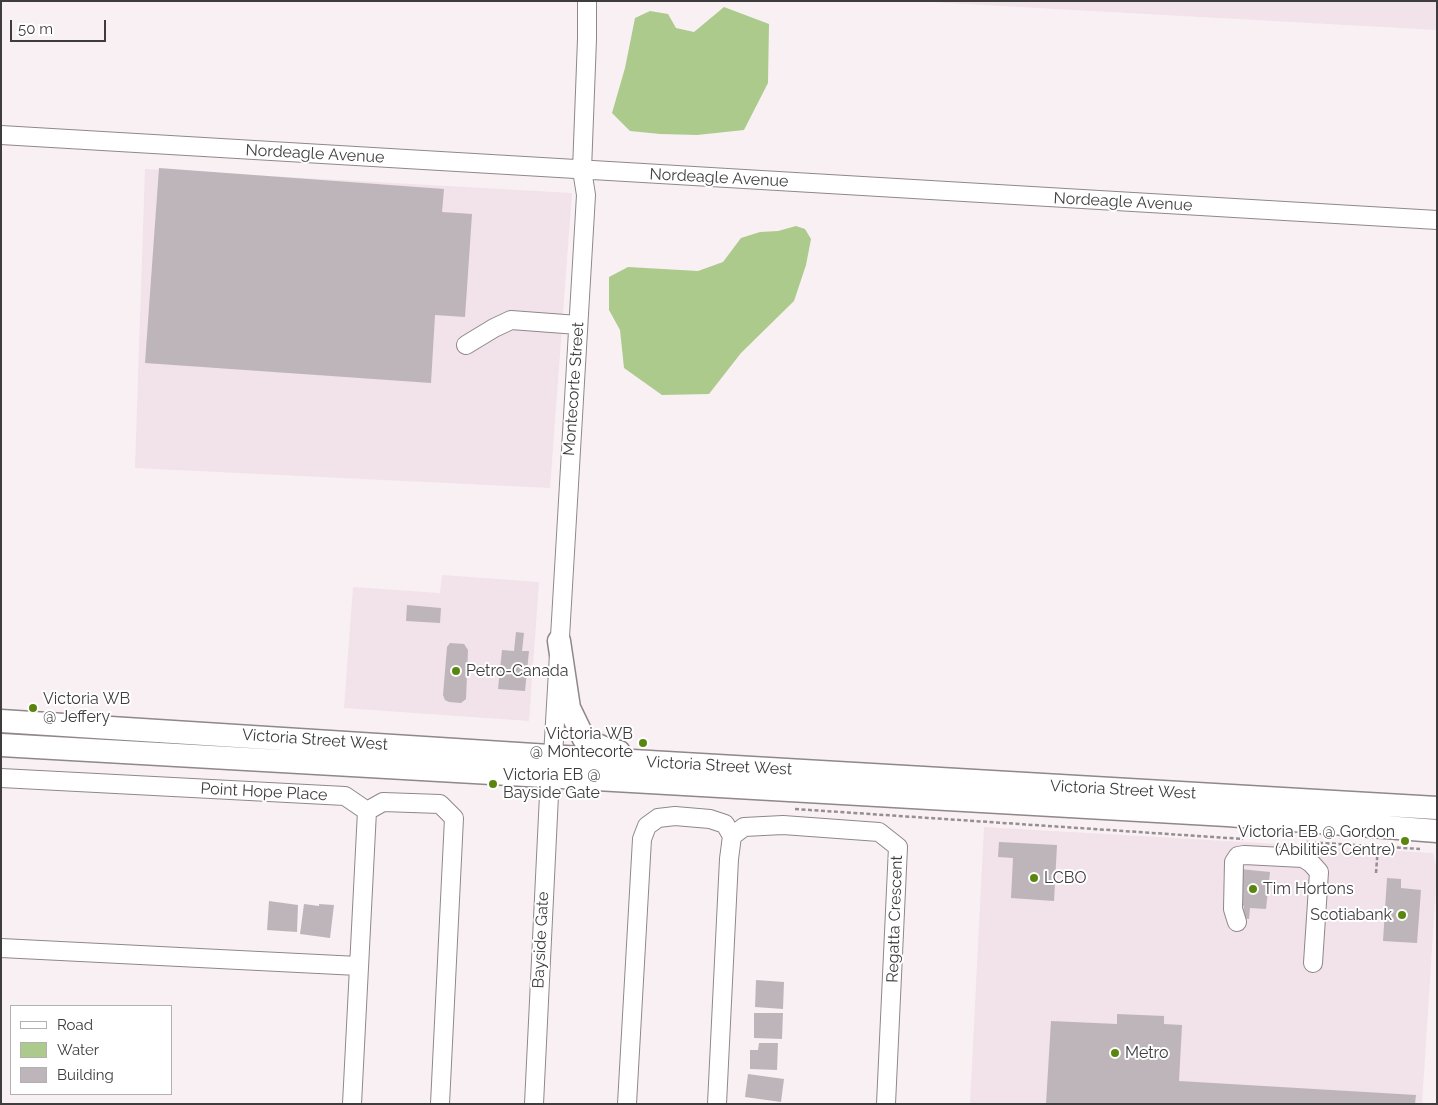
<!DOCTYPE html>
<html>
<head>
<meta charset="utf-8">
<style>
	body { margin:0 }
	#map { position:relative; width:1438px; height:1105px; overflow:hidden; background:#f9f0f4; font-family:Raleway,sans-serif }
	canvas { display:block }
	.frame { position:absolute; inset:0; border:2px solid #3f3c3d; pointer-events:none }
	.legend { position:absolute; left:10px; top:1005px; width:162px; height:90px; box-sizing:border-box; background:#fff; border:1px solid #b2b1b1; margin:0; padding:6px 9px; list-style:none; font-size:15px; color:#3f3c3d }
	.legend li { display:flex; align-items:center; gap:10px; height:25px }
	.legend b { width:25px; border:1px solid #b2b1b1 }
	.scale { position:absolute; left:10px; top:20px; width:96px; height:22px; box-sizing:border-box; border:2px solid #3f3c3d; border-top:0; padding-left:6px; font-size:15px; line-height:18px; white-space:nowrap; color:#3f3c3d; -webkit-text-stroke:4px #fff; paint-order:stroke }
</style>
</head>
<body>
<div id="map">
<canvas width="1438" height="1105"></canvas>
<div class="frame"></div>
<ul class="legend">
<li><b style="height:6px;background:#fff"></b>Road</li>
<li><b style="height:14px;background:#acca8c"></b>Water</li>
<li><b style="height:14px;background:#beb5ba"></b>Building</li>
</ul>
<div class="scale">50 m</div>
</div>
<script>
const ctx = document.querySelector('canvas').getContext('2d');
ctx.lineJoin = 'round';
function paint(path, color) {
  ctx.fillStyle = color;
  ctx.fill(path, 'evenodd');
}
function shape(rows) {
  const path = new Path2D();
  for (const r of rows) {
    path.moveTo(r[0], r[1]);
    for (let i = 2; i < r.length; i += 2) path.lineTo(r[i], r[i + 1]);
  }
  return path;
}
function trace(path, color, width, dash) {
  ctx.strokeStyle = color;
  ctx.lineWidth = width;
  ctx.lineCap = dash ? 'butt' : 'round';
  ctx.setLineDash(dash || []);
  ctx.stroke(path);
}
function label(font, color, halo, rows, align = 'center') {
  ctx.font = font + ' Raleway,sans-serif';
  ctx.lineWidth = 4;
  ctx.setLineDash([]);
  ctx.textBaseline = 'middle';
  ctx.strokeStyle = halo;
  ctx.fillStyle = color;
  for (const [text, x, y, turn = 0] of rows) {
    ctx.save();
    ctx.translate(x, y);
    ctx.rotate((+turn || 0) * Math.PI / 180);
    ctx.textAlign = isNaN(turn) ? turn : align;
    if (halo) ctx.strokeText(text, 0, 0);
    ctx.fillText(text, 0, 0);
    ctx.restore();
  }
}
paint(shape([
	[911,1,1437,1,1437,30],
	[145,169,572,193,550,488,135,468],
	[442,575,539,582,529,721,344,708,353,587,440,593],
	[984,827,1433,853,1437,870,1422,1104,970,1104]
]), '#f2e2ea');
paint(shape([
	[724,7,769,24,768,83,744,130,697,135,660,134,630,131,612,113,625,68,635,18,650,11,668,14,676,28,694,32],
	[796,226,805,229,811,239,806,265,794,301,741,353,709,394,662,395,624,368,620,330,609,310,609,277,628,267,698,271,723,262,741,238,760,232,778,231]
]), '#acca8c');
paint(shape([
	[159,168,444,189,442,212,472,214,465,317,435,315,431,383,145,363],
	[407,605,441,608,440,623,406,621],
	[516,632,524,633,522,651,529,651,525,691,498,689,502,650,514,651],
	[450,643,464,644,468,650,466,699,461,703,449,702,445,700,443,695,447,647],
	[999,842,1057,845,1054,901,1011,898,1013,858,998,857],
	[1240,869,1270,872,1266,909,1250,908,1249,919,1242,918,1244,906,1237,906],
	[1387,878,1401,879,1401,888,1421,890,1417,943,1383,941],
	[269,901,298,905,297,932,267,930],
	[304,904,319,906,319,904,334,905,330,938,300,934],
	[756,980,784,982,783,1009,755,1007],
	[754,1013,783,1013,782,1039,754,1038],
	[1117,1014,1164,1016,1164,1024,1182,1025,1179,1081,1416,1095,1415,1104,1046,1104,1051,1021,1117,1024],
	[759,1043,778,1043,777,1070,750,1069,750,1050,758,1050],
	[748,1074,784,1079,781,1102,745,1097]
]), '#beb5ba');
const minor = shape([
	[1,135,1437,220],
	[466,345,494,328,511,320,578,325],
	[1,778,345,796,367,811,352,1104],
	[367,811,383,802,440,804,454,818,440,1104],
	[1237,922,1233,909,1234,862,1238,856,1244,855,1303,858,1311,863,1319,872,1313,963],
	[1,948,358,966],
	[534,1104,549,795,553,756,586,195,582,170,587,39,587,1],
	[627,1104,642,839,647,826,658,818,675,816,710,819,725,824,732,836],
	[717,1104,729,859,732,836,744,827,783,825,879,832,898,847,886,1104]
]);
const major = shape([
	[559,641,569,708,584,739,606,749,619,752],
	[1,721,581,758,1437,808],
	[1,745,1227,815,1437,831]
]);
trace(minor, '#8f878b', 20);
trace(major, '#8f878b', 25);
trace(shape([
	[795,809,1243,839],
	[1306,842,1420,849],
	[1376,873,1378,846]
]), '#958f92', 2.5, [4, 2.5]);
trace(minor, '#fff', 18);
trace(major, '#fff', 22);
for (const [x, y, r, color] of [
	[456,671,5,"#5a850f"],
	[33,708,5,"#5a850f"],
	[643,743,5,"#5a850f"],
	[493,784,5,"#5a850f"],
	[1405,841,5,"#5a850f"],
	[1034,878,5,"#5a850f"],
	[1253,889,5,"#5a850f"],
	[1402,915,5,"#5a850f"],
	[1115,1053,5,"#5a850f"]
]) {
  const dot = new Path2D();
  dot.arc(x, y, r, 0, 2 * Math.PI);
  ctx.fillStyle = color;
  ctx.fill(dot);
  trace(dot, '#fff', 2);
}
label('16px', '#3f3c3d', '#fff', [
	["Nordeagle Avenue",315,154,3],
	["Nordeagle Avenue",719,178,3],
	["Nordeagle Avenue",1123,202,3],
	["Montecorte Street",574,389,-86],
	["Victoria Street West",315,740,4],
	["Victoria Street West",719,766,3],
	["Victoria Street West",1123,790,3],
	["Point Hope Place",264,792,3],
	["Regatta Crescent",895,919,-88],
	["Bayside Gate",541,940,-87]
]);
label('16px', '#3f3c3d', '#fff', [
	["Petro-Canada",466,671],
	["Victoria WB",43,699],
	["@ Jeffery",43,717],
	["Victoria WB",633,734,"right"],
	["@ Montecorte",633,752,"right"],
	["Victoria EB @",503,775],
	["Bayside Gate",503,793],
	["Victoria EB @ Gordon",1395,832,"right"],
	["(Abilities Centre)",1395,850,"right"],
	["LCBO",1044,878],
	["Tim Hortons",1263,889],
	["Scotiabank",1392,915,"right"],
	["Metro",1125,1053]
], 'left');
</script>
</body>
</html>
